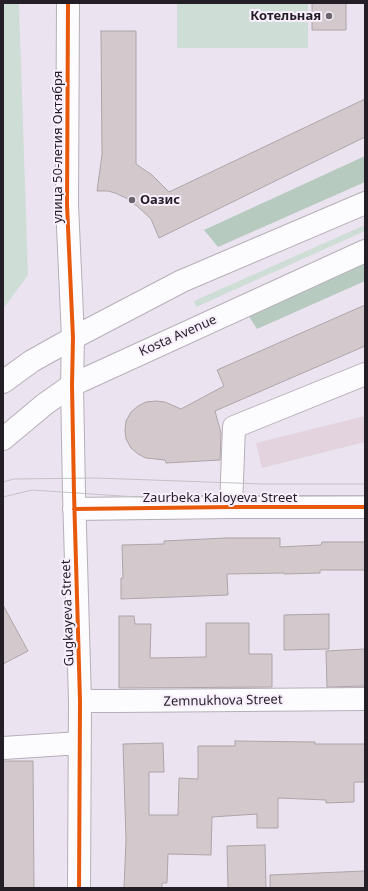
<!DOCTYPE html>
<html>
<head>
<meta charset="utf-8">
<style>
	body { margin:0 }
	#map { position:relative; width:368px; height:891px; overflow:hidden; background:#ece3f0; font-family:"Noto Sans",sans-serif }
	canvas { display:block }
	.frame { position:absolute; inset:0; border:4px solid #241f27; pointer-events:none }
</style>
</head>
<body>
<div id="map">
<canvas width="368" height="891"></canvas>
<div class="frame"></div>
</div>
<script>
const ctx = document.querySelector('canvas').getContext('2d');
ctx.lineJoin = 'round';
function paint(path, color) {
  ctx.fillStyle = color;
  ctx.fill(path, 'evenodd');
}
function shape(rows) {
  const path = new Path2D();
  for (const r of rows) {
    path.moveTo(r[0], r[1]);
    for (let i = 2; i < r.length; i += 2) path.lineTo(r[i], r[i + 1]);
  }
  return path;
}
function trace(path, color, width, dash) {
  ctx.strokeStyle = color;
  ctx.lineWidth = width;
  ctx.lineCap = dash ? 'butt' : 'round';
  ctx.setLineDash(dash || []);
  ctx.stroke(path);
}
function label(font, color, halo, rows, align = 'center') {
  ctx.font = font + ' "Noto Sans",sans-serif';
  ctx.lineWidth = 4;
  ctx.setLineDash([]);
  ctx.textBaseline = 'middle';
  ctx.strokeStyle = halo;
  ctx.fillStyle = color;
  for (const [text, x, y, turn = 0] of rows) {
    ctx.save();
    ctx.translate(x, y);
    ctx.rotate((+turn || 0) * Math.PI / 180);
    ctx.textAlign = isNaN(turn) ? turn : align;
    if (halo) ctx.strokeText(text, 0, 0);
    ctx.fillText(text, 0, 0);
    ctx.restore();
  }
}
paint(shape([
	[365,416,365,442,262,468,256,443]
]), '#e3d3de');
paint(shape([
	[3,3,19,3,28,275,3,309],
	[177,3,308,3,308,48,177,48],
	[365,225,365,231,196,307,194,301]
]), '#ceddd6');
paint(shape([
	[365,156,365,182,218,247,204,230],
	[365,253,365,281,257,329,243,307]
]), '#b6cac0');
const building = shape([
	[312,3,346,3,346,30,312,30,312,3],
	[101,31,136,31,136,164,152,175,169,192,365,99,365,137,159,238,151,219,137,206,126,198,115,193,108,191,97,191,102,155,101,31],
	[365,305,365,346,215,411,221,433,220,460,166,463,165,460,146,458,138,454,131,448,126,439,125,430,126,421,131,412,138,406,146,402,156,401,165,402,181,409,224,386,217,370,365,305],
	[226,538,280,538,280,547,321,545,322,542,365,542,365,570,320,570,320,573,284,574,284,573,227,574,228,595,121,599,121,578,123,578,122,545,164,544,164,541,226,538],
	[3,605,28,651,3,664,3,605],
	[329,614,329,649,284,650,284,615,329,614],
	[119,616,134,616,135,624,151,624,150,658,206,657,206,623,249,623,249,654,272,654,272,687,119,688,119,616],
	[365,649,365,686,327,687,326,651,365,649],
	[235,741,315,742,315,744,365,744,365,782,354,782,354,802,326,803,326,800,278,798,278,828,257,828,257,814,212,817,211,855,168,854,167,883,162,883,162,888,124,888,126,840,123,744,163,743,164,772,149,772,149,815,178,815,179,778,198,779,198,746,235,746,235,741],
	[3,761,33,761,34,888,3,888,3,761],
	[265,845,266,888,228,888,227,846,265,845],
	[365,871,365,888,270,888,270,875,365,871]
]);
paint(building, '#d3c9cd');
trace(building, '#ada4a8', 1);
const minor = shape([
	[68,3,67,205,73,338,72,385,74,493,80,701,79,888],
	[231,507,234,427,365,374],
	[74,509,231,507,365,507],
	[80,701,118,701,365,699],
	[3,748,80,743]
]);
const major = shape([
	[3,382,32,361,73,338,182,281,365,203],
	[3,439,45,404,72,385,365,251]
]);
trace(minor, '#b6afb9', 24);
trace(major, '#b6afb9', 24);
trace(minor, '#fcfbfd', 22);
trace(major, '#fcfbfd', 22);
trace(shape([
	[3,482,14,479,96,478,263,484,365,484],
	[3,497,32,490,137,497,365,496]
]), '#c4c2c5', 1);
trace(shape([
	[68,3,67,205,73,338,72,385,74,493,80,701,79,888],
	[74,509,231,507,365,507]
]), '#e8590c', 4);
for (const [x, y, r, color] of [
	[329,16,4,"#6a646d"],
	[132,200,4,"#6a646d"]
]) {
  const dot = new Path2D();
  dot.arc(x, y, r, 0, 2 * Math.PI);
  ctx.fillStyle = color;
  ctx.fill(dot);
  trace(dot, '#f8eefc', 1.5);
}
label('bold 13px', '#241f27', '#f8eefc', [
	["Котельная",321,16],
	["Оазис",140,200,"left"]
], 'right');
label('13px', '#241f27', '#f8eefc', [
	["улица 50-летия Октября",58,147,-90],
	["Kosta Avenue",178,336,-24],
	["Zaurbeka Kaloyeva Street",220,498],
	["Gugkayeva Street",68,613,-92],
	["Zemnukhova Street",223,701,-1]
]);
</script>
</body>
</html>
